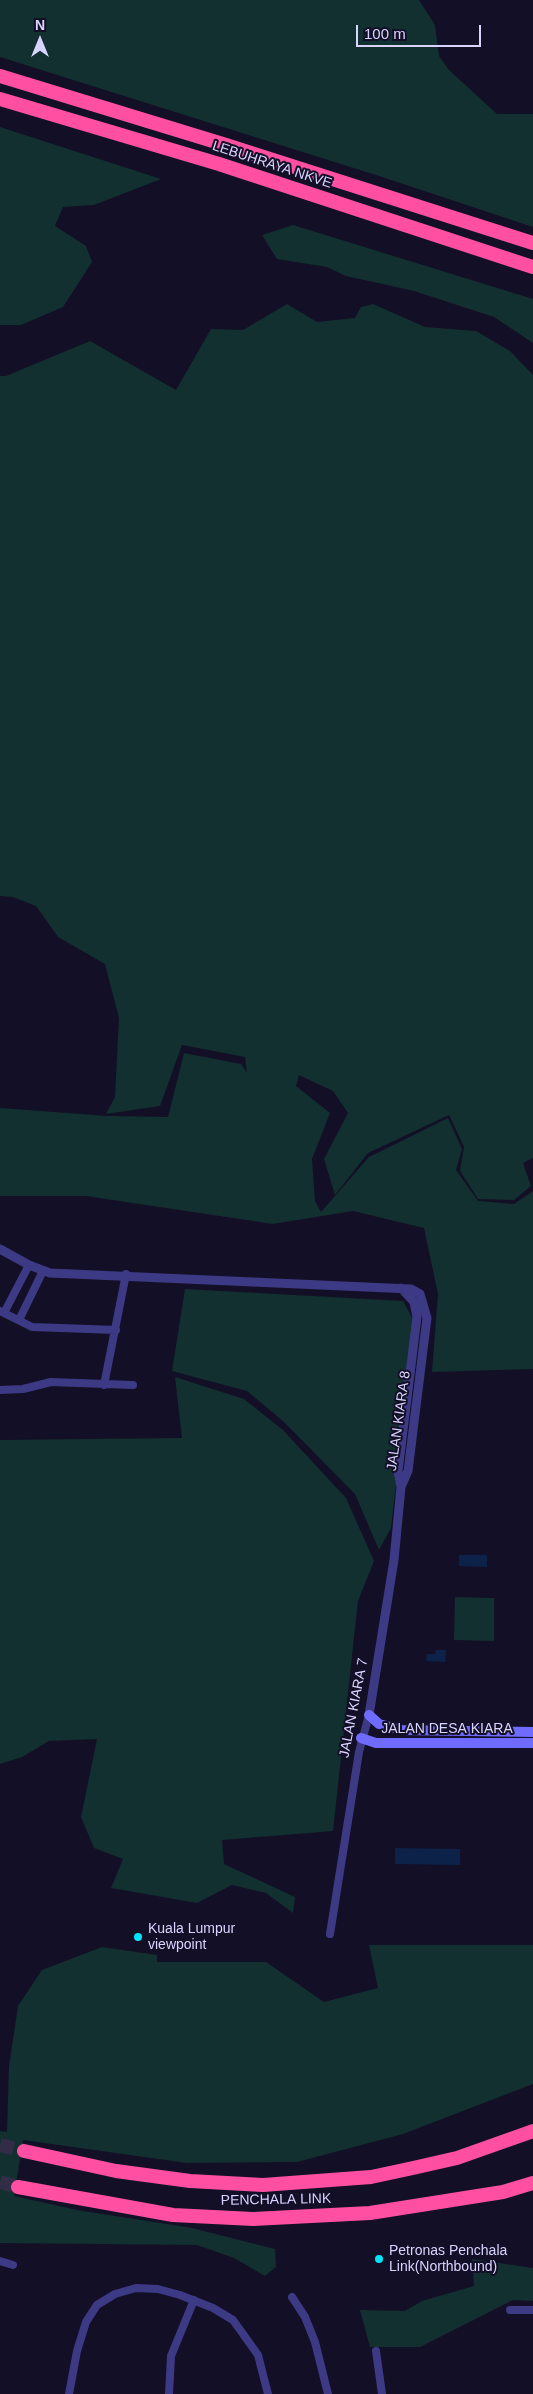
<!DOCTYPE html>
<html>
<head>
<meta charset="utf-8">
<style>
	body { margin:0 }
	#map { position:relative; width:533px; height:2394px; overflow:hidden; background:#130f26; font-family:Arial,sans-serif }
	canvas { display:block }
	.north { position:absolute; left:15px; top:15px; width:50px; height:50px; -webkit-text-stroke:4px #130f26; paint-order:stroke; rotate:0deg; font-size:14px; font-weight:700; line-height:20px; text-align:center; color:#d9d4ff }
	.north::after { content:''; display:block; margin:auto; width:18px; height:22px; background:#d9d4ff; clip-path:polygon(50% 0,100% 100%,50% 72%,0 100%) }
	.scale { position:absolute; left:356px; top:25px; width:125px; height:22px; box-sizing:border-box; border:2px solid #d9d4ff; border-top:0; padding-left:6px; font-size:15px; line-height:18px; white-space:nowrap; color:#d9d4ff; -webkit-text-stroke:4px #130f26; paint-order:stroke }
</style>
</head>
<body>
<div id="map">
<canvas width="533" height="2394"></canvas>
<div class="north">N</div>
<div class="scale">100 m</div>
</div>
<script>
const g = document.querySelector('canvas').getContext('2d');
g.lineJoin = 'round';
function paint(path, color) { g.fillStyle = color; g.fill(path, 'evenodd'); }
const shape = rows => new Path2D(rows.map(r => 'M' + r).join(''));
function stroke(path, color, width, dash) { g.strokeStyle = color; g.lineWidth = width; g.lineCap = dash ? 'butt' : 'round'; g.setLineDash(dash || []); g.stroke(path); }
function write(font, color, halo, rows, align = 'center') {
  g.font = font + ' Arial,sans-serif'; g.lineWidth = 4; g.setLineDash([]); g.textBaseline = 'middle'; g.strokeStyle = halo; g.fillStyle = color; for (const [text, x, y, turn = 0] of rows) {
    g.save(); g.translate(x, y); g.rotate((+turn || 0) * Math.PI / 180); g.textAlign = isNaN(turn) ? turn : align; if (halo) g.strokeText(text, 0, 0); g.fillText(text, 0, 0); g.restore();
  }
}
paint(shape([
	[0,0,419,0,435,25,439,56,449,70,497,114,533,114,533,227,379,176,0,57],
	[0,127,161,179,94,205,63,207,55,226,86,246,92,262,63,307,21,325,0,325],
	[293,225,533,299,533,343,494,317,414,291,346,276,327,267,277,259,262,235],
	[287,304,317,322,355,318,361,307,373,304,425,327,476,331,510,351,533,375,533,1158,523,1163,531,1186,514,1200,478,1199,460,1171,464,1147,449,1115,368,1153,335,1195,324,1159,348,1113,333,1091,299,1075,296,1086,330,1113,312,1159,315,1201,321,1212,369,1157,448,1118,462,1149,456,1170,478,1201,514,1204,533,1191,533,1369,432,1372,438,1294,424,1228,353,1211,273,1224,86,1196,0,1196,0,1108,107,1116,168,1117,184,1053,241,1064,247,1073,245,1057,182,1045,160,1106,106,1114,115,1097,119,1018,105,964,58,937,36,906,13,897,0,896,0,376,6,376,90,341,176,390,211,329,243,330],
	[185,1289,403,1301,415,1323,391,1528,379,1550,355,1494,284,1422,247,1391,172,1371],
	[175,1377,244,1399,283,1430,346,1498,374,1561,358,1601,333,1831,222,1840,224,1864,295,1897,293,1913,266,1893,232,1885,197,1903,111,1888,123,1859,94,1848,81,1817,97,1739,49,1741,22,1757,0,1764,0,1440,182,1438],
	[455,1597,494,1598,494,1641,454,1640],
	[369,1945,533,1945,533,2084,403,2134,297,2162,187,2163,23,2140,14,2196,77,2210,192,2228,275,2249,276,2267,265,2276,234,2258,197,2245,0,2243,0,2131,7,2132,9,2066,18,2006,42,1970,102,1947,157,1955,157,1962,266,1962,324,2002,378,1988],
	[472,2259,533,2268,533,2301,513,2300,420,2347,370,2347,360,2310,405,2311,422,2301,474,2286]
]), '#12302f');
paint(shape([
	[459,1555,487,1555,487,1567,459,1566],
	[436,1650,446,1650,445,1662,426,1661,427,1654,435,1654],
	[395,1848,460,1849,460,1865,395,1864]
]), '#0c2248');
stroke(shape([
	[0,2145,24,2151],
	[0,2182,18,2187]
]), '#312d47', 14, [14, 7]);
stroke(shape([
	[0,1311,32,1327,116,1330],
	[4,1313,29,1265],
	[19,1320,43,1271],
	[104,1385,126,1274],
	[0,1390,23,1389,51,1382,133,1385],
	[330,1934,359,1752,369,1715],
	[0,2261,13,2265],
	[292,2297,305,2317,315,2342,328,2394],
	[510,2310,533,2310],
	[376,2351,382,2394],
	[69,2394,77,2351,86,2322,97,2305,115,2294,136,2288,158,2289,180,2295,213,2308,233,2320,258,2355,268,2394],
	[169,2394,171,2356,194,2300]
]), '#3d3a85', 8);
stroke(shape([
	[0,1249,29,1265,50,1273,411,1289,420,1294,427,1318,408,1471,401,1487],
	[369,1715,394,1560,401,1487,398,1471,417,1317,414,1302,401,1288]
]), '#3d3a85', 9);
stroke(shape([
	[369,1715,379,1724,402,1730,533,1732],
	[361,1738,376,1743,533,1743]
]), '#6f6bff', 10);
stroke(shape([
	[0,76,226,145,533,243],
	[0,99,219,164,533,267],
	[24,2151,116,2171,190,2181,263,2185,371,2177,413,2168,457,2158,533,2131],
	[18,2187,173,2215,253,2219,370,2213,503,2192,533,2183]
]), '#ff4fa3', 14);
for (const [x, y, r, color] of [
	[138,1937,5,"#00e5ff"],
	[379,2259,5,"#00e5ff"]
]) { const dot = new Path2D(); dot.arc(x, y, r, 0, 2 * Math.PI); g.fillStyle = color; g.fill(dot); stroke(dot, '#130f26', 2); }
write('14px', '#d9d4ff', '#130f26', [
	["LEBUHRAYA NKVE",272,165,18],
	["JALAN KIARA 8",399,1421,-82],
	["JALAN KIARA 7",354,1708,-79],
	["JALAN DESA KIARA",447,1729],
	["PENCHALA LINK",276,2200,-1]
]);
write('14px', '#d9d4ff', '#130f26', [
	["Kuala Lumpur",148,1929],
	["viewpoint",148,1945],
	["Petronas Penchala",389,2251],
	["Link(Northbound)",389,2267]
], 'left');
</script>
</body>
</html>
